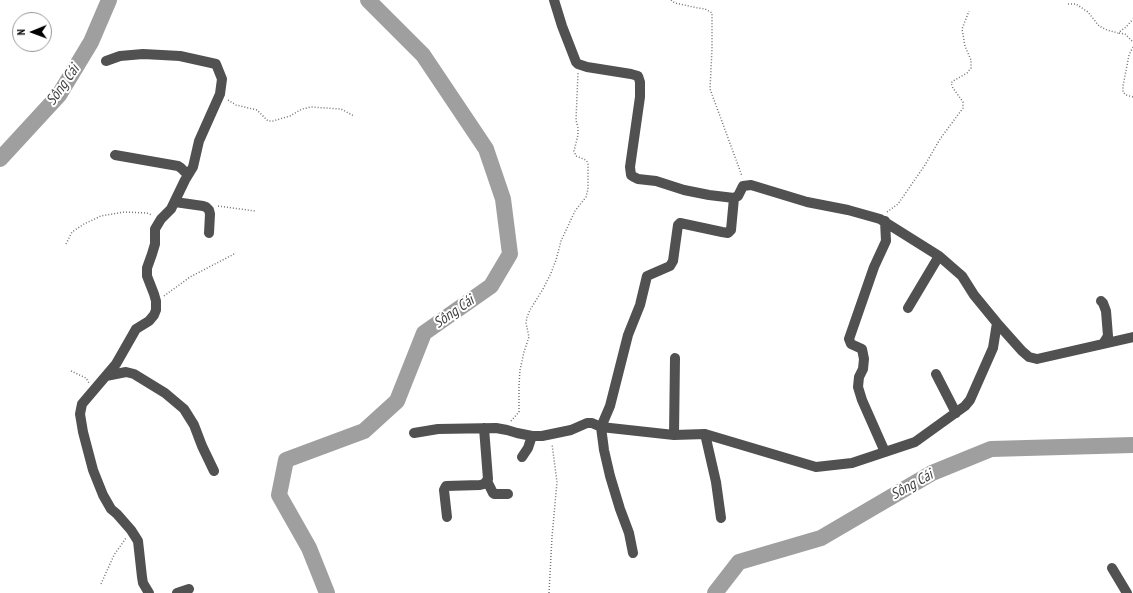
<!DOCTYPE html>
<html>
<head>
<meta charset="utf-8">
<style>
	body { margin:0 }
	#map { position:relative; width:1133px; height:593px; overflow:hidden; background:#fff; font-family:"PT Sans Narrow",sans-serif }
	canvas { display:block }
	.north { position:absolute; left:12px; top:12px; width:40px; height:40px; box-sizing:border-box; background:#fff; border:1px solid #999; border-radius:50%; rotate:269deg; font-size:11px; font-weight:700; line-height:16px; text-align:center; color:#000 }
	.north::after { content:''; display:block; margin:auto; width:14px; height:18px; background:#000; clip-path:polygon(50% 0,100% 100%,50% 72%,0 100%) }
</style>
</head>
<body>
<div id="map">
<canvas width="1133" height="593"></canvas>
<div class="north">N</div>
</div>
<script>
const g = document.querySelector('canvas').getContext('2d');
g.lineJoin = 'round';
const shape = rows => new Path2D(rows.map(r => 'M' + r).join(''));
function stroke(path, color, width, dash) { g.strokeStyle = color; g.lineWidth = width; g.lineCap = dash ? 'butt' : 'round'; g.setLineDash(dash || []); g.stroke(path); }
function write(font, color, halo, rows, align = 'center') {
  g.font = font + ' "PT Sans Narrow",sans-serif'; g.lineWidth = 4; g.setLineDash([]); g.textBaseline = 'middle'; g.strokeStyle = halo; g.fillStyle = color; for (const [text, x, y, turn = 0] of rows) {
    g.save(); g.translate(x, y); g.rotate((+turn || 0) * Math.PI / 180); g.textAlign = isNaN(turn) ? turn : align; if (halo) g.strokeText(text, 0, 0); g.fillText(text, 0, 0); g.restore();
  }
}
stroke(shape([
	[0,159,59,95,91,42,109,0],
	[327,593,309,548,279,495,286,460,364,431,397,401,424,333,491,286,510,254,503,199,486,149,423,55,368,0],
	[715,593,739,562,821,538,932,473,991,449,1133,445]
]), '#9f9f9f', 16);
stroke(shape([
	[671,0,675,3,698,8,705,9,712,13,712,49,710,89,742,176],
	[1068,4,1076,4,1088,12,1099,26,1107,30,1118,33,1126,27,1133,19],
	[1119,33,1125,34,1133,42],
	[1133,47,1129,55,1123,86,1123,92,1126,95,1133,97],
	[228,100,236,105,257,110,268,121,273,121,290,116,302,109,311,107,341,109,354,116],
	[218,206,255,211],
	[887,212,898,204,925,165,940,139,963,108,963,102,953,88,951,83,953,81,967,73,971,68,971,60,965,46,962,29,969,11],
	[66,244,72,232,84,224,101,216,124,212,147,213,152,215],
	[164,296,190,277,236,253],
	[71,371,86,378,89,383],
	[511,421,519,412,519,385,520,370,524,352,529,337,526,323,527,317,530,310,543,289,551,273,556,260,561,241,575,211,586,197,588,189,588,163,586,160,576,156,574,151,578,135,578,128,576,120,578,73],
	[101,584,114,555,126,538],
	[549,593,552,537,557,482,552,444]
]), '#737373', 1.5, [1, 2]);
stroke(shape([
	[554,0,562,26,576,62,578,64,587,67,631,74,638,76,640,82,640,97,630,167,631,175,634,177,638,179,656,181,684,190,709,195,734,198,738,196,743,186,751,185,807,202,848,210,880,219,939,256,962,276,974,295,997,323,1022,351,1029,357,1037,359,1133,337],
	[106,61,120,56,143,54,180,56,216,64,222,79,220,94,199,141,193,167,185,180,171,209,161,219,155,229,155,244,152,254,147,268,147,276,154,294,156,301,156,310,154,315,149,321,136,329,116,364,82,404,80,414,83,432,93,470,103,495,111,509,117,514,131,530,138,541,142,577,143,583,149,593],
	[115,155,178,166,181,168,188,175],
	[175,202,203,206,206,207,209,210,210,214,209,233],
	[885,221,886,241,874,267,849,339,851,344,862,349,864,359,863,369,859,377,858,387,862,400,885,452],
	[1101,301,1103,303,1106,311,1108,336,1103,344],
	[908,308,939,256],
	[936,374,956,413],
	[106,376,126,372,134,374,165,393,184,409,194,425,202,446,214,471],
	[414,433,438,429,496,428,507,430,517,433,532,436,542,436,571,430,587,423,592,423,601,427,674,435,705,434,816,467,852,463,915,442,965,406,970,400,993,348,997,323],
	[705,434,716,482,721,518],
	[674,435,675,358],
	[522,457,528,448,532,436],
	[487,481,493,493,494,494,508,494],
	[447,517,444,490,446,486,480,485,484,484,488,479,484,428],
	[633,553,629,533,620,509,610,476,604,450,601,427,610,406,628,335,640,305,647,276,670,266,673,261,678,225,680,223,722,232,728,233,731,230,734,198],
	[1112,568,1127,593],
	[177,593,189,589]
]), '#515151', 10);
write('italic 15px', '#404040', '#fff', [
	["Sông Cái",63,85,-55],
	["Sông Cái",454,312,-35],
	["Sông Cái",912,485,-29]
]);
</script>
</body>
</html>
